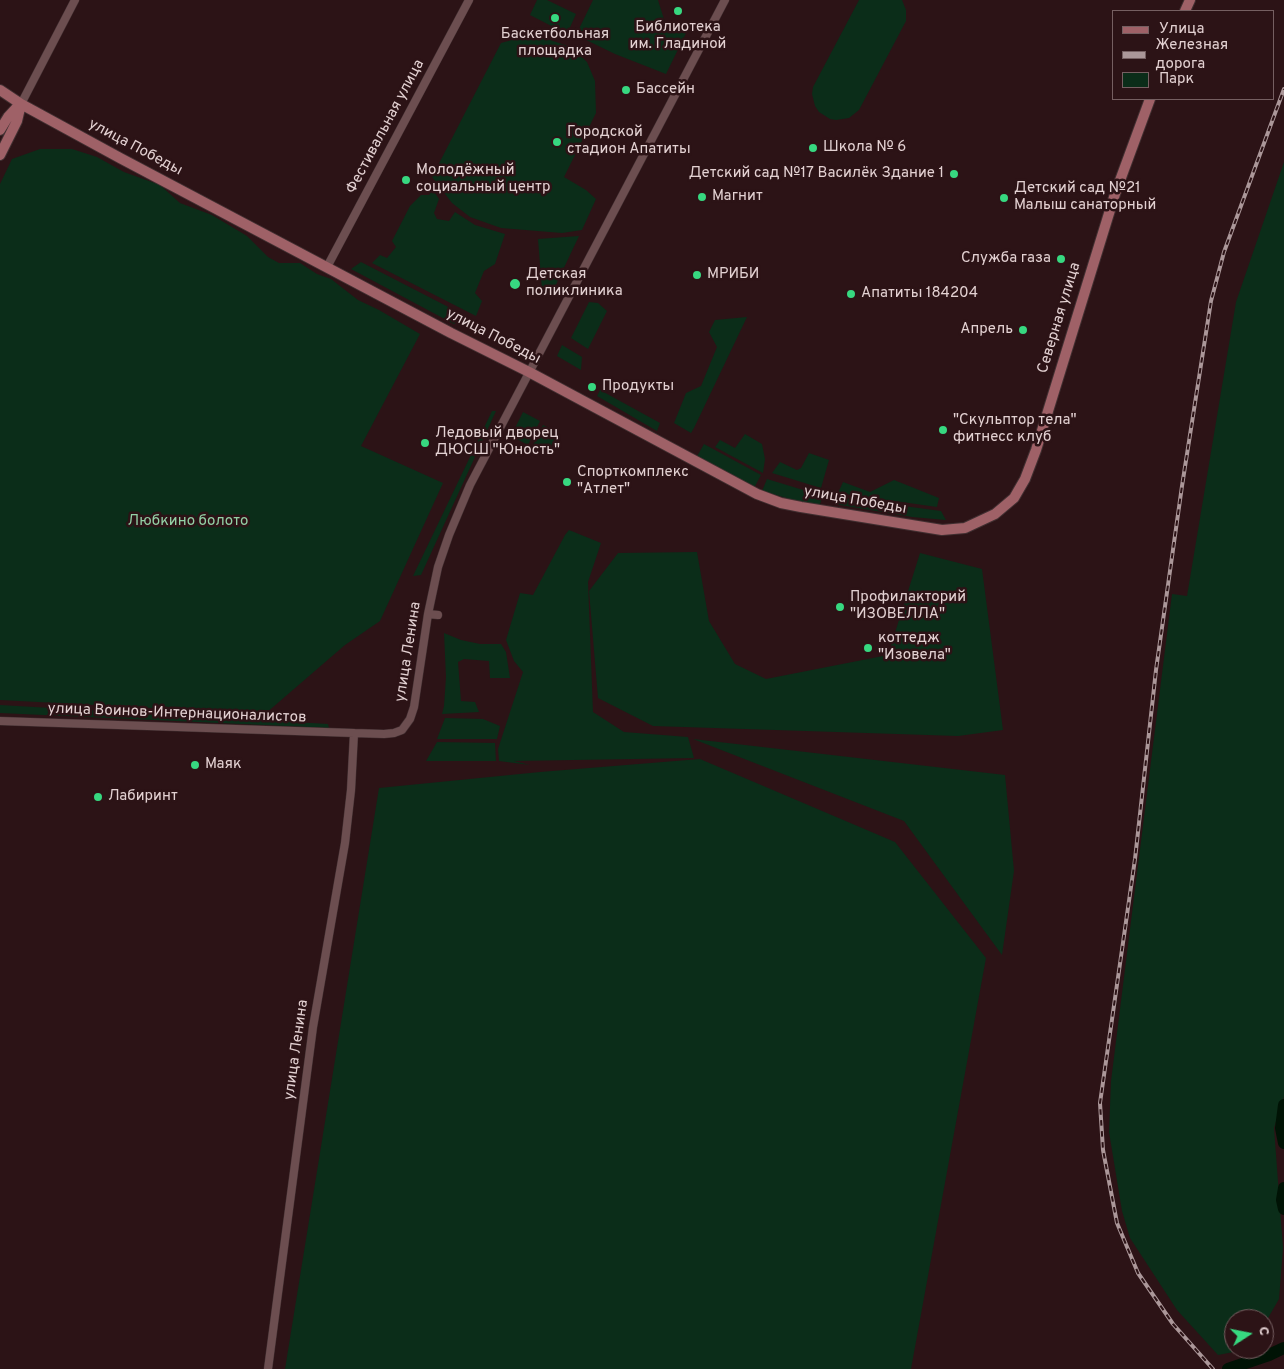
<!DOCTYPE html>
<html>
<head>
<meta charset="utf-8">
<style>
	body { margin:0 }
	#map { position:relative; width:1284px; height:1369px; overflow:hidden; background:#2c1316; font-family:Overpass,sans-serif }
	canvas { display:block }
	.legend { position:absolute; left:1112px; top:10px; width:162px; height:90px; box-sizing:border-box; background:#2c1316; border:1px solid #755f61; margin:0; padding:6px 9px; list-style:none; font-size:15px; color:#e3d1d2 }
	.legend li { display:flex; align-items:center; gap:10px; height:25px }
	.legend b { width:25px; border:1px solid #755f61 }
	.north { position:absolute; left:1224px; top:1309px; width:50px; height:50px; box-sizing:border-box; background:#2c1316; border:1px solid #755f61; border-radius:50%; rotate:79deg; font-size:14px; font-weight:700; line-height:20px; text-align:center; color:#e3d1d2 }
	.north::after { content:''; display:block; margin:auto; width:18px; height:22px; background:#37d880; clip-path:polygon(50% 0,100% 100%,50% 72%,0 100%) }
</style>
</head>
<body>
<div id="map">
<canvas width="1284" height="1369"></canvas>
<ul class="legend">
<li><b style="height:6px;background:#9f6167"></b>Улица</li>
<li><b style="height:6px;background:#ab9799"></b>Железная дорога</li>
<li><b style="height:14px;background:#0b2d19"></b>Парк</li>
</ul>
<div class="north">С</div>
</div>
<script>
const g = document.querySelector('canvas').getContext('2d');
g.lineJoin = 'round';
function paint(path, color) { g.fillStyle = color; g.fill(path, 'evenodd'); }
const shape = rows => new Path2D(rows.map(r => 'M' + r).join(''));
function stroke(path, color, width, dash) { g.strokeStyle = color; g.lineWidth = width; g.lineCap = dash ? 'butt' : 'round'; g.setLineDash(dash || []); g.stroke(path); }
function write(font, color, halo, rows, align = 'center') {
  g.font = font + ' Overpass,sans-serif'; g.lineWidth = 5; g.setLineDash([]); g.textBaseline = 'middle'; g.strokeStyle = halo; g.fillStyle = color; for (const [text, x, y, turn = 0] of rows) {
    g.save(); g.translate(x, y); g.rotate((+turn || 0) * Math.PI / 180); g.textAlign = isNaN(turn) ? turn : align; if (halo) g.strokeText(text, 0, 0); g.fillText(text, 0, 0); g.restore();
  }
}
paint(shape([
	[537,0,547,0,576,14,567,34,530,15],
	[593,0,658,0,667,29,692,21,666,74,615,54,576,35],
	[859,0,902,0,906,10,906,21,859,110,849,118,836,120,830,119,819,112,815,106,812,94,813,87],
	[523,37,547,39,571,47,587,62,595,81,596,113,564,177,586,190,596,199,582,230,562,233,501,228,470,217,452,203,432,177,501,43],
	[40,149,72,149,97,157,124,172,160,185,180,203,212,215,247,236,268,257,279,263,300,263,317,274,331,279,358,300,379,310,420,334,361,446,443,483,380,621,345,645,265,714,0,700,0,184,12,159],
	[1284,162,1284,1097,1274,1128,1283,1248,1279,1299,1264,1325,1264,1319,1234,1319,1234,1349,1249,1349,1218,1355,1177,1310,1130,1238,1122,1211,1109,1132,1111,1081,1172,594,1187,596,1236,302],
	[433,190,439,199,434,213,437,219,449,221,455,212,475,225,505,234,495,264,484,271,475,293,482,301,476,316,372,263,380,255,387,258,396,247,392,241,410,206,421,195,429,195],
	[579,236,552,293,542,290,538,239],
	[361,262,460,313,462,317,454,324,351,269],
	[589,302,598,303,607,311,588,349,571,338],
	[747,317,694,428,691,433,674,423,686,393,701,386,717,347,709,332,715,320],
	[562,345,582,357,581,370,557,356],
	[600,390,660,423,657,431,597,396],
	[492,411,496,411,421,575,413,576],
	[523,412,540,421,528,445,511,436],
	[543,425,558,432,546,456,531,449],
	[745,434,762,444,765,459,763,473,715,447,720,440,735,448],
	[704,444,761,475,754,488,696,458],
	[809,453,829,460,821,488,772,473,780,462,797,470,801,468],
	[767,479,823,496,819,507,762,491],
	[894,480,939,498,937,507,838,493,843,482,870,492],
	[837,497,941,511,946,520,912,517,834,504],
	[569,530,601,543,588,582,593,712,624,732,688,737,694,758,514,761,530,765,499,761,498,749,523,672,514,661,506,640,520,593,533,595,565,535],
	[697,552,709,621,735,664,766,679,888,655,920,553,982,569,1003,730,958,736,653,726,598,698,589,591,618,553],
	[444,633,461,640,480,644,501,644,506,652,510,678,490,678,489,661,464,659,458,662,461,701,475,702,479,712,442,714,444,706,446,677],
	[0,705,328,724,329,728,0,713],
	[445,718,483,719,500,726,497,739,437,739],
	[693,739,1005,775,1014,871,1002,955,904,821],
	[437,742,495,743,496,761,426,761],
	[700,759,895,842,986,958,911,1369,285,1369,379,788,540,772]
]), '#0b2d19');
stroke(shape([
	[1284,1105,1281,1128,1284,1143],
	[1284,1188,1282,1200,1284,1209],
	[1228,1369,1269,1355,1284,1348]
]), '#001305', 12);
const minor = shape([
	[21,104,75,0],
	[327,267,469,0],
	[428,614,438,615],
	[0,721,354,733,384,734,394,733,402,730,410,719,414,707,428,614,438,567,449,535,470,485,725,0],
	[268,1369,313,1027,345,843,351,790,354,733]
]);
const major = shape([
	[1185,11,1190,0],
	[0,90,21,104,120,158,451,333,529,372,757,494,781,503,801,507,942,530,965,528,995,514,1014,498,1025,479,1036,450,1115,194,1150,99],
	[0,130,8,117,20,104],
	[0,155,17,121,21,104]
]);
stroke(minor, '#412f31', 9);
stroke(major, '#412f31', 12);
stroke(minor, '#6c4e50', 8);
stroke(major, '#9f6167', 10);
const rail = shape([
	[1213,1369,1173,1324,1138,1273,1117,1223,1103,1150,1100,1103,1135,859,1156,670,1182,486,1211,301,1224,252,1284,89]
]);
stroke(rail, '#ab9799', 4);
stroke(rail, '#2c1316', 2, [5.5]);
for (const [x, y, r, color] of [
	[678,11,5,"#37d880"],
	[555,18,5,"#37d880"],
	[626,90,5,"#37d880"],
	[557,142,5,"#37d880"],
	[813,148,5,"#37d880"],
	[954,174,5,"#37d880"],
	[406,180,5,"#37d880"],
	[702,197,5,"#37d880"],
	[1004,198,5,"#37d880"],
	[1061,259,5,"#37d880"],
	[697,275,5,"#37d880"],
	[515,284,6,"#37d880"],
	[851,294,5,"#37d880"],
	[1023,330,5,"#37d880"],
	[592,387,5,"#37d880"],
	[943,430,5,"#37d880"],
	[425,443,5,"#37d880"],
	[567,482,5,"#37d880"],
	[840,607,5,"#37d880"],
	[868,648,5,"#37d880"],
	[195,765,5,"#37d880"],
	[98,797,5,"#37d880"]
]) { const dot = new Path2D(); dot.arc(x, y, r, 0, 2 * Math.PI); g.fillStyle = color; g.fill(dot); stroke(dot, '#2c1316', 2); }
write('15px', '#e3d1d2', '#2c1316', [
	["Библиотека",678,28,"center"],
	["им. Гладиной",678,45,"center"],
	["Баскетбольная",555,35,"center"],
	["площадка",555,52,"center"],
	["Бассейн",636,90],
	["Городской",567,133],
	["стадион Апатиты",567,150],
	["Школа № 6",823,148],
	["Молодёжный",416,171],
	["социальный центр",416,188],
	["Детский сад №17 Василёк Здание 1",944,174,"right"],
	["Детский сад №21",1014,189],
	["Малыш санаторный",1014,206],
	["Магнит",712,197],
	["Служба газа",1051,259,"right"],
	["Детская",526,275],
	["поликлиника",526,292],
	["МРИБИ",707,275],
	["Апатиты 184204",861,294],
	["Апрель",1013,330,"right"],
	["Продукты",602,387],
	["\"Скульптор тела\"",953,421],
	["фитнесс клуб",953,438],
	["Ледовый дворец",435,434],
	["ДЮСШ \"Юность\"",435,451],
	["Спорткомплекс",577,473],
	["\"Атлет\"",577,490],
	["Профилакторий",850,598],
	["\"ИЗОВЕЛЛА\"",850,615],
	["коттедж",878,639],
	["\"Изовела\"",878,656],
	["Маяк",205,765],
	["Лабиринт",108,797]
], 'left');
write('15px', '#e3d1d2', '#2c1316', [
	["Фестивальная улица",386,127,-62],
	["улица Победы",135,148,28],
	["Северная улица",1060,318,-73],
	["улица Победы",493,337,27],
	["улица Победы",855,501,10],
	["улица Ленина",409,652,-81],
	["улица Воинов-Интернационалистов",177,714,2],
	["улица Ленина",297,1050,-82]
]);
write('15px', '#93d1a6', '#2c1316', [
	["Любкино болото",188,522]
]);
</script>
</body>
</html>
